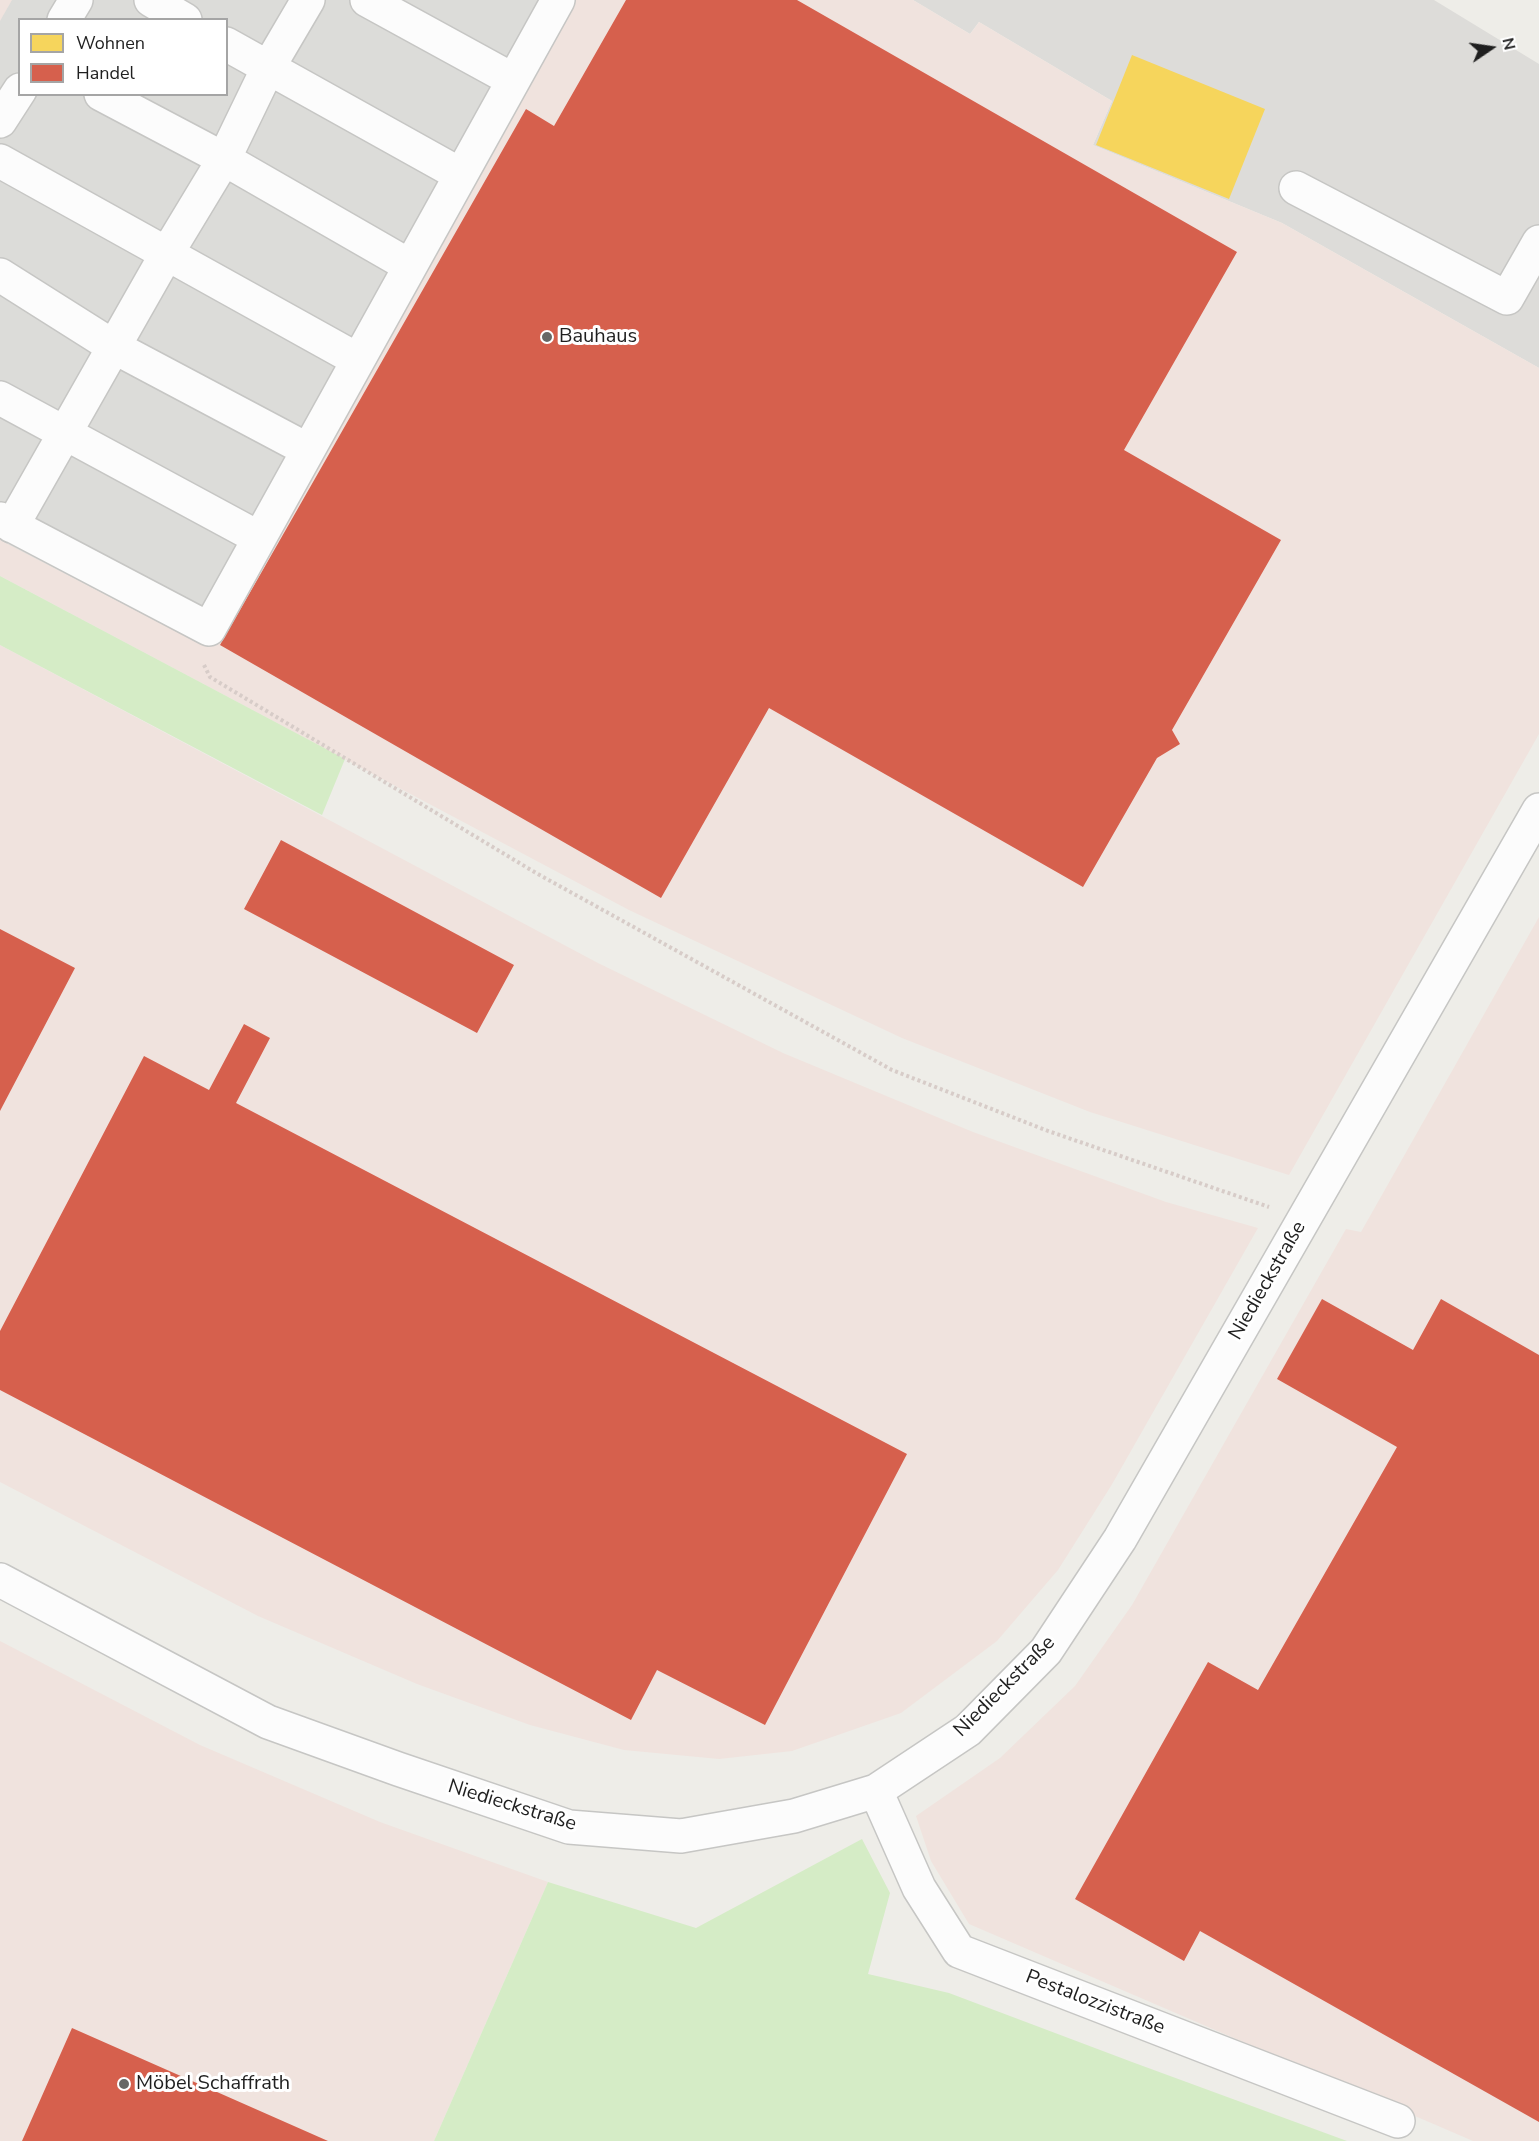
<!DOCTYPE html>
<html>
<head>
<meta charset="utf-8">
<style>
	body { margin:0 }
	#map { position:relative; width:1539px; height:2141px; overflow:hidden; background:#eeede8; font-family:"Nunito Sans",sans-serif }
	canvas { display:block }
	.legend { position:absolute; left:18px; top:18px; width:210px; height:78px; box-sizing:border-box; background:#fff; border:2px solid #a5a5a5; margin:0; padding:8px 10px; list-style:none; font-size:18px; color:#1f1f1f }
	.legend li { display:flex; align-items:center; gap:12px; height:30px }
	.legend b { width:30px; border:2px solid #a5a5a5 }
	.north { position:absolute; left:1461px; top:18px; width:60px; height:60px; -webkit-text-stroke:4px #fff; paint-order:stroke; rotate:77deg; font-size:16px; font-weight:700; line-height:24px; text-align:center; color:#1f1f1f }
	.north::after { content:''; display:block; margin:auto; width:21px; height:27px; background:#1f1f1f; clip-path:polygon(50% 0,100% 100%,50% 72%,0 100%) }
</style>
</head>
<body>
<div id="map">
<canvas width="1539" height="2141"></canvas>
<ul class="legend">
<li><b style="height:16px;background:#f6d55c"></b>Wohnen</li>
<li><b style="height:16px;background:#d6604d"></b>Handel</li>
</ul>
<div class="north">N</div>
</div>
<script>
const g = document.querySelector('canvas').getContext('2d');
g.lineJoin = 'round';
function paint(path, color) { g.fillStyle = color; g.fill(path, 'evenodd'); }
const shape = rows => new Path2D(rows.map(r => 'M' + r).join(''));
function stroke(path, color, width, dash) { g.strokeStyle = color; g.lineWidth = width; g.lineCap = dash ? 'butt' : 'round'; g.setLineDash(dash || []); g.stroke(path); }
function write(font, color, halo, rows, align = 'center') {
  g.font = font + ' "Nunito Sans",sans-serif'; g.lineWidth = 6; g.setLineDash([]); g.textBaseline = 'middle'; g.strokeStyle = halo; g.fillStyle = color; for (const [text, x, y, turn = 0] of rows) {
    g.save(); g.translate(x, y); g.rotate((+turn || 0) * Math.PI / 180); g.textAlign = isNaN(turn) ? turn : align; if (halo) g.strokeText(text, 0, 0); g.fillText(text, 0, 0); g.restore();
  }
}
paint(shape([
	[913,0,1434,0,1539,64,1539,368,1282,223,1093,145,1112,101,979,22,970,34]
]), '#dddcd9');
paint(shape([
	[0,0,913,0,970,34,979,22,1112,101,1093,145,1282,223,1539,368,1539,734,1289,1175,1090,1112,902,1038,629,910,0,576],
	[20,20,226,20,226,94,20,94],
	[0,645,598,963,783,1053,973,1132,1166,1202,1258,1228,1111,1486,1058,1570,997,1641,901,1713,792,1751,719,1759,624,1750,530,1725,417,1684,258,1616,0,1482],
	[1539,917,1539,2141,1473,2141,969,1924,931,1861,916,1816,1000,1758,1075,1686,1132,1605,1346,1229,1361,1232],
	[0,1641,200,1745,380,1822,548,1882,434,2141,0,2141]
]), '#f0e3de');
paint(shape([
	[0,576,345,759,322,815,0,645],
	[862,1839,890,1893,868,1974,949,1993,1132,2062,1347,2141,434,2141,548,1882,696,1928]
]), '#d5ecc6');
paint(shape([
	[12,0,546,0,189,638,0,540,0,21],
	[20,20,226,20,226,94,20,94]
]), '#dcdcd9');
paint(shape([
	[1132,55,1265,109,1229,199,1096,145]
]), '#f6d55c');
paint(shape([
	[626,0,797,0,1237,252,1124,450,1281,540,1172,730,1180,744,1157,758,1083,887,769,708,661,898,220,645,526,109,554,126],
	[281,840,514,965,477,1033,244,909],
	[0,929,75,968,0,1111],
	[244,1024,270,1038,236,1103,907,1454,765,1725,657,1670,631,1720,0,1390,0,1331,144,1056,209,1090],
	[1322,1299,1413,1350,1441,1299,1539,1355,1539,2122,1200,1931,1184,1961,1075,1899,1208,1662,1258,1690,1397,1447,1277,1379],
	[72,2028,328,2141,22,2141]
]), '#d6604d');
const minor = shape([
	[151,0,185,20],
	[367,0,513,80],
	[64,20,76,0],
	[226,44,461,175],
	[101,94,224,159,410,266],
	[0,121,20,90],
	[0,161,358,360],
	[1296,188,1507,298,1539,242],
	[0,275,114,347,308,450],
	[0,398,259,538],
	[0,519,209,629,558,0],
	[12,526,166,255,224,159,268,68,308,0],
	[0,1580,268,1722,398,1769,569,1827,681,1836,794,1816,876,1791,968,1730,1046,1651,1120,1539,1539,810],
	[876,1791,919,1888,959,1951,1398,2121]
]);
stroke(minor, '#c6c6c4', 36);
stroke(shape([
	[204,665,210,677,536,873,892,1070,1048,1131,1269,1207]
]), '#d7ccc8', 4, [3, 3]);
stroke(minor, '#fcfcfc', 33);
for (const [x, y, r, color] of [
	[547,337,6,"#676765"],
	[124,2084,6,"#676765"]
]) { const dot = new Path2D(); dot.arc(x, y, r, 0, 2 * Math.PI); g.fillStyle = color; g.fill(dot); stroke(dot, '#fff', 2); }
write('20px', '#1f1f1f', '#fff', [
	["Bauhaus",559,337],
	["Möbel Schaffrath",136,2084]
], 'left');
write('20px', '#1f1f1f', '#fff', [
	["Niedieckstraße",1268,1281,-60],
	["Niedieckstraße",1005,1687,-45],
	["Niedieckstraße",512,1806,17],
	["Pestalozzistraße",1095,2003,21]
]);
</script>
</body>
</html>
